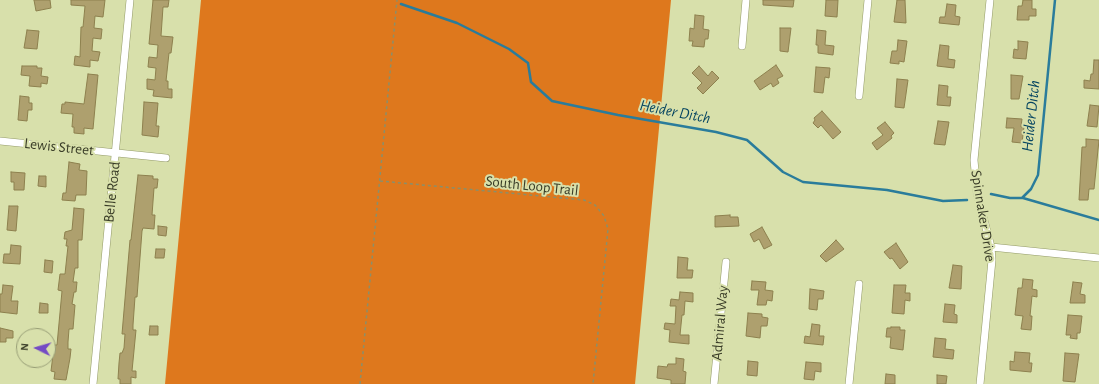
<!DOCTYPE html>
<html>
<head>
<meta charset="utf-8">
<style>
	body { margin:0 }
	#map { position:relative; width:1099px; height:384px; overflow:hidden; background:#d8e0ab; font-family:"Alegreya Sans",sans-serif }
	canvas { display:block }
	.north { position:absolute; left:16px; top:328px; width:40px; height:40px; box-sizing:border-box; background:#d8e0ab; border:1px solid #989e76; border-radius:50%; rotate:275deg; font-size:11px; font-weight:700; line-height:16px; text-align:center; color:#393c27 }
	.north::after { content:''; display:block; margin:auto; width:14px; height:18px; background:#744bc4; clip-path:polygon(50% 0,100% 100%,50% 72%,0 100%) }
</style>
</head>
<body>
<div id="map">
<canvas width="1099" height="384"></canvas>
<div class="north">N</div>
</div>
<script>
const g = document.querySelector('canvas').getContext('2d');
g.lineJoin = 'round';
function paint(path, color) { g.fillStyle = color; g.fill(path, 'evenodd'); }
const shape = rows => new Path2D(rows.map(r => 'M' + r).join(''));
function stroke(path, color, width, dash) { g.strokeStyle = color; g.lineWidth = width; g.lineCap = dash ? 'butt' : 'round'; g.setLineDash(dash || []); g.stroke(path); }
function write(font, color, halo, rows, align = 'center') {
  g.font = font + ' "Alegreya Sans",sans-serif'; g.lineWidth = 4; g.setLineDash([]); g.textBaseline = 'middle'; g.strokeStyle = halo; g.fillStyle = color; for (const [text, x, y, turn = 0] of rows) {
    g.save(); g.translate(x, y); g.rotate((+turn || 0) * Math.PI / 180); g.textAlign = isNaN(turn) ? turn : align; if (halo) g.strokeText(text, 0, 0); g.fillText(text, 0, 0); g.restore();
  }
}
paint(shape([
	[201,0,671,0,635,384,165,384]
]), '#de781d');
stroke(shape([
	[401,4,457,23,509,49,528,63,531,82,552,101,618,115,716,132,747,140,783,172,803,182,887,190,943,201,967,200],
	[991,194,1010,198,1022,198,1031,189,1038,175,1055,0],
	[1023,198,1099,220]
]), '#2a7c9b', 2.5);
const building = shape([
	[34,0,50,0,51,8,36,11,34,0],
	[71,0,105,0,103,17,95,16,94,28,102,29,101,39,93,38,92,51,100,52,98,61,90,60,90,67,74,65,75,56,80,57,81,27,83,27,85,6,71,5,71,0],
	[153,0,169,0,168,7,163,7,161,36,173,37,171,53,169,53,166,81,168,81,168,89,172,89,172,98,153,96,154,90,147,89,147,79,155,80,156,68,148,67,149,57,157,58,158,45,149,44,153,0],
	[763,0,794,0,793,7,763,5,763,0],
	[826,0,838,0,837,17,825,16,826,0],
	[897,0,905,0,906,23,894,22,897,0],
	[1023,0,1032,0,1032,9,1036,9,1036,16,1029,16,1029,20,1017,20,1018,6,1022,6,1023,0],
	[947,4,956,5,955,16,960,17,959,25,939,23,940,17,945,17,947,4],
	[695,15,704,16,703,29,709,30,708,39,705,39,704,47,692,46,693,41,689,41,690,28,694,29,695,15],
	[780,28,791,28,788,52,780,51,780,28],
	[27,30,39,31,37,49,24,48,27,30],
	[817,30,826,31,825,45,834,46,833,55,818,53,818,45,816,45,817,30],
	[898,40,907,41,904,62,899,61,899,64,890,63,892,51,897,51,898,40],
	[1018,41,1028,42,1026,59,1013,58,1014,49,1018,50,1018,41],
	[940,45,949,46,948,59,955,60,954,68,937,66,940,45],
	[1094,60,1099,60,1099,89,1084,88,1084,80,1090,81,1091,74,1093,74,1094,60],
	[776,65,783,76,777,79,779,83,773,87,771,83,760,90,754,81,776,65],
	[22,66,37,66,37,68,42,68,41,76,48,77,47,84,41,83,41,87,29,86,30,76,21,75,22,66],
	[699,66,708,76,712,71,719,78,703,94,697,88,702,83,692,73,699,66],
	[816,67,830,68,829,78,825,77,823,93,814,92,816,67],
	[88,74,98,75,93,129,84,128,84,134,74,133,74,127,72,127,73,114,61,113,62,104,65,104,65,102,84,104,88,74],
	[1011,75,1023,76,1019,99,1011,99,1011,75],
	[897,79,908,80,904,108,895,107,897,79],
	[939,85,948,86,947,97,951,97,950,106,937,105,939,85],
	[20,96,29,97,29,103,32,103,32,110,28,110,27,121,18,120,20,96],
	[144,102,158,103,156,126,159,126,158,137,142,135,144,102],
	[1090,105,1099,106,1097,127,1087,126,1090,105],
	[822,111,841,132,833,139,821,125,818,128,813,123,815,120,814,118,822,111],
	[1007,118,1022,119,1021,127,1024,127,1022,143,1012,142,1014,128,1006,128,1007,118],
	[938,121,949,122,945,145,934,144,938,121],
	[885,122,894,133,891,136,892,138,877,150,872,143,883,135,877,128,885,122],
	[1086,139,1099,140,1094,189,1089,189,1088,200,1079,200,1082,147,1086,147,1086,139],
	[69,162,80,164,79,170,87,171,86,195,76,195,75,201,62,200,63,193,66,193,69,162],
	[11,172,25,173,24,190,14,190,14,182,11,182,11,172],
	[138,175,153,176,153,179,158,179,157,188,154,188,152,215,155,215,154,229,143,228,142,231,137,297,135,297,133,325,133,330,136,330,132,371,136,371,136,378,131,377,131,384,120,384,120,379,118,379,119,363,120,353,122,353,124,348,125,334,122,334,130,240,131,240,138,175],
	[39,176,46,176,46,187,38,186,39,176],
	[9,206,18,206,16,231,7,230,9,206],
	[74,208,84,209,82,240,78,240,78,268,75,268,73,282,77,282,76,292,74,292,72,304,75,305,73,329,69,329,68,342,68,349,71,349,70,358,66,380,54,379,55,372,51,371,52,363,54,345,57,345,62,291,58,290,60,274,65,274,68,246,66,246,67,239,64,239,65,232,72,230,74,208],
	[730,215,730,217,738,217,739,226,715,227,715,216,730,215],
	[158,226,167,227,166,236,158,235,158,226],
	[762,227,772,245,764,249,759,239,754,242,750,234,762,227],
	[836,240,844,249,826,262,820,256,836,240],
	[896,243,908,262,900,269,892,258,890,259,884,252,896,243],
	[11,245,21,246,20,264,3,263,4,254,10,254,11,245],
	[156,249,165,249,164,258,155,258,156,249],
	[678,257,688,258,687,270,693,270,692,278,677,278,678,257],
	[45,260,53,261,52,273,44,272,45,260],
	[953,265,962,266,961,289,949,288,953,265],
	[1023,279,1033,280,1032,289,1037,290,1037,297,1032,296,1030,316,1032,316,1031,330,1021,329,1023,316,1015,315,1018,288,1022,288,1023,279],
	[752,281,766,282,765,290,773,291,772,301,767,300,766,305,757,305,759,290,751,290,752,281],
	[1073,282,1082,283,1080,294,1085,295,1085,303,1070,303,1073,282],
	[3,285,13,286,11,301,18,301,17,314,0,312,0,294,2,294,3,285],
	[894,285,906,285,905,293,910,293,910,301,905,300,904,314,892,313,894,285],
	[810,289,824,291,823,299,818,299,817,310,809,309,810,289],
	[680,292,693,293,693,302,685,301,684,315,682,315,680,335,689,335,689,344,669,342,670,330,664,329,665,323,675,324,676,306,670,306,671,299,679,300,680,292],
	[40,303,48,304,48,313,39,313,40,303],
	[945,304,955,305,954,314,957,315,957,323,943,322,945,304],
	[748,313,762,314,762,317,768,318,767,326,761,326,760,338,746,336,748,313],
	[1068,315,1082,316,1080,333,1077,333,1077,339,1070,338,1071,335,1066,335,1068,315],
	[812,324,820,325,819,336,824,336,823,345,804,343,805,336,810,337,812,324],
	[150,326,158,326,158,335,149,335,150,326],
	[891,327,900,327,900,330,905,330,903,350,890,348,891,337,886,337,887,328,891,328,891,327],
	[0,328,13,331,13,338,6,338,6,342,0,342,0,328],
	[935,338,946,339,945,349,954,350,953,359,933,357,935,338],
	[1015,352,1030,353,1029,363,1032,363,1031,372,1010,370,1010,361,1014,362,1015,352],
	[1065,353,1079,354,1075,382,1063,381,1065,353],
	[676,358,684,359,683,371,686,372,685,384,671,384,671,380,657,378,658,366,667,367,668,364,676,364,676,358],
	[748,361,758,362,757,376,747,375,748,361],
	[806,362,821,363,821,372,815,371,814,380,804,379,806,362],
	[886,374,895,375,895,384,885,384,886,374],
	[937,375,947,376,946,384,937,384,937,375]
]);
paint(building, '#aea06e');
stroke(building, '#8d804e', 1);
const minor = shape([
	[742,46,746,0],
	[859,96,868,0],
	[0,141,166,158],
	[991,247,1099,258],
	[93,384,130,0],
	[714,384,726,262],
	[849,384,859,284],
	[980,384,992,260,991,247,977,193,974,160,990,0]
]);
stroke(minor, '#939a68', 8);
stroke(shape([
	[380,181,584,200,595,205,604,216,608,229,593,384],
	[360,384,397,0]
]), '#8a8f6a', 1.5, [3, 3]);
stroke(minor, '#fff', 7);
write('15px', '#393c27', '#d8e0ab', [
	["Lewis Street",59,147,6],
	["South Loop Trail",532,186,6],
	["Belle Road",112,192,-84],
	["Spinnaker Drive",983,216,81],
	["Admiral Way",720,323,-85]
]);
write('italic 16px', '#064561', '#d8e0ab', [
	["Heider Ditch",675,112,11],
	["Heider Ditch",1031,116,-84]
]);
</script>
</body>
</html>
